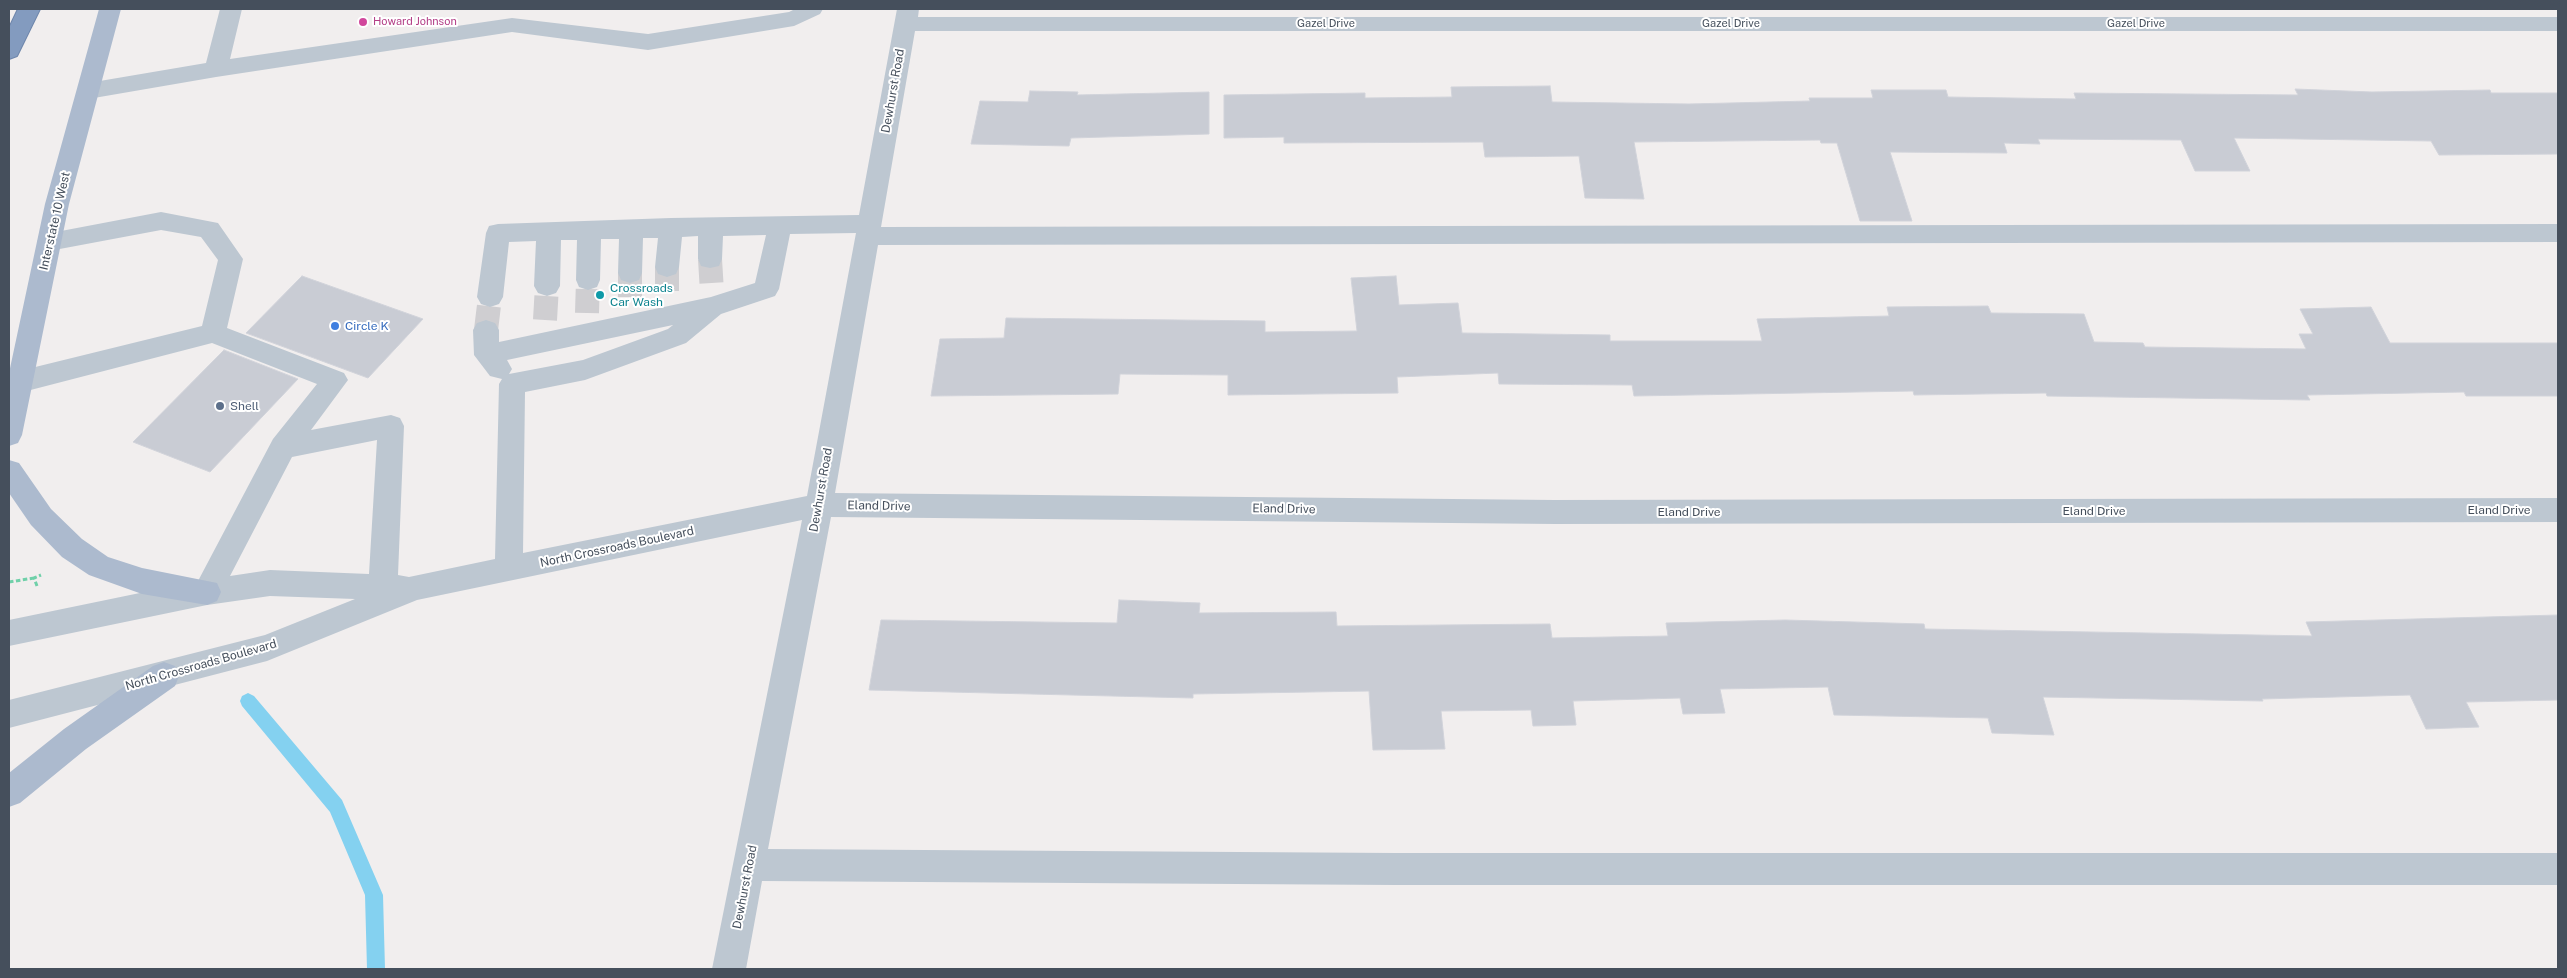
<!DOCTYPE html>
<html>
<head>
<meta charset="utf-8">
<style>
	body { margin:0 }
	#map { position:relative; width:2567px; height:978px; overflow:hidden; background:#f1eeee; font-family:"Public Sans",sans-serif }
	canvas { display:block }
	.frame { position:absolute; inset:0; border:10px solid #454f5c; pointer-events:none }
</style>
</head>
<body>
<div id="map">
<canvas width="2567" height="978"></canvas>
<div class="frame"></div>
</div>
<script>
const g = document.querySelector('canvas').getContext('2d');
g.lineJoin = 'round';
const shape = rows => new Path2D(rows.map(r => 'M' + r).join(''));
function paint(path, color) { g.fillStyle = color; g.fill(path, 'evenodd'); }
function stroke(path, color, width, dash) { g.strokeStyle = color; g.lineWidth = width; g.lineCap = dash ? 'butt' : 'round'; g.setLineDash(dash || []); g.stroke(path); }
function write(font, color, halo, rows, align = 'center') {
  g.font = font + ' "Public Sans",sans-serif'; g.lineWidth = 4; g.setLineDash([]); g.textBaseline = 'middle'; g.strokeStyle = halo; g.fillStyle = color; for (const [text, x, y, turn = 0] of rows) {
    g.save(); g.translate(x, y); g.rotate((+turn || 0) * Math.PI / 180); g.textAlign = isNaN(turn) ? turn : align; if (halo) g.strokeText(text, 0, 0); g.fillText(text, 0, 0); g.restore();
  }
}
paint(shape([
	[248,693,254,696,342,800,383,895,385,969,367,969,365,895,330,812,242,706,240,701,242,696,248,693]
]), '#84d1f0');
const building = shape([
	[1550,86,1552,102,1689,104,1810,101,1809,98,1873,98,1871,90,1946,90,1948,97,2076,99,2074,93,2298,95,2295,89,2372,92,2490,90,2491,93,2558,93,2558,154,2439,155,2431,141,2234,138,2250,171,2195,171,2181,140,2038,139,2040,144,2004,143,2007,153,1890,152,1912,221,1860,221,1837,143,1821,143,1820,140,1634,142,1644,199,1585,198,1579,156,1485,157,1483,142,1284,143,1284,137,1224,138,1224,95,1365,93,1365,98,1452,97,1451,87,1550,86],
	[1030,91,1078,92,1077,95,1209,92,1209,134,1071,138,1069,146,971,144,980,101,1028,102,1030,91],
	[302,276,423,319,368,378,246,333,302,276],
	[1396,276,1399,305,1458,303,1462,333,1610,335,1610,341,1762,341,1757,319,1889,316,1887,307,1988,306,1991,313,2084,314,2094,342,2143,343,2145,347,2306,349,2299,334,2313,334,2300,309,2371,307,2390,343,2558,343,2558,396,2466,396,2464,392,2307,395,2310,400,2047,396,2046,393,1914,395,1913,391,1634,396,1632,385,1499,384,1498,373,1397,377,1398,393,1228,395,1228,375,1120,374,1118,394,931,396,940,339,1004,338,1006,318,1265,321,1265,332,1357,331,1351,278,1396,276],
	[224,350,298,379,210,472,133,442,224,350],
	[1119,600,1200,603,1199,613,1336,612,1337,626,1550,624,1552,638,1668,636,1666,623,1785,620,1924,624,1925,629,2312,636,2306,622,2558,615,2558,700,2466,702,2479,727,2426,729,2410,695,2262,699,2263,701,2043,697,2054,735,1992,733,1988,718,1834,715,1828,687,1720,689,1725,713,1683,714,1680,698,1573,701,1576,725,1533,726,1531,710,1441,711,1445,749,1373,750,1369,691,1193,694,1193,698,869,690,881,620,1117,623,1119,600]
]);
paint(building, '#c9ccd4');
stroke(building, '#d1d3da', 1);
stroke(shape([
	[710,259,712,292],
	[667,267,667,299],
	[630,273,630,305],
	[587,313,588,280],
	[545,320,547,286],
	[486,330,490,297]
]), '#cfced1', 24, [24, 12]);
const highway = shape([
	[18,9,40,9,17,56,9,59,9,28,18,9]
]);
stroke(highway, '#6e86ab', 2);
stroke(shape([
	[9,582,34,578],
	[37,586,34,578,41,575]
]), '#70d0a9', 3, [4.5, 2.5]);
paint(shape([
	[220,9,242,9,230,59,512,18,648,34,789,12,795,9,823,9,820,14,794,26,648,50,512,32,216,77,88,99,80,97,77,91,80,85,88,83,206,63,220,9],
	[897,9,919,9,918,17,2558,17,2558,31,915,31,881,227,2558,224,2558,242,878,245,835,493,1555,500,2558,498,2558,522,1555,524,831,517,768,849,1395,853,2558,853,2558,885,1395,885,762,881,746,969,712,969,802,520,417,600,267,661,9,728,9,700,265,635,355,599,270,596,207,605,9,646,9,620,198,581,273,439,317,384,212,343,19,393,10,389,9,376,19,371,202,326,218,260,201,237,161,230,49,251,40,249,37,242,40,235,161,212,218,223,243,259,227,328,344,373,348,380,311,430,391,415,400,418,404,426,398,575,409,577,495,559,499,384,502,379,490,376,474,355,473,330,477,323,486,320,495,323,499,330,499,342,711,297,755,283,766,235,723,236,722,259,719,266,710,268,701,266,698,259,698,236,682,237,679,267,676,274,667,277,658,274,655,267,658,238,643,238,642,273,639,280,630,283,621,280,618,273,619,239,601,239,600,280,597,287,588,290,579,287,576,280,577,240,561,240,560,286,556,293,547,296,538,293,534,286,536,241,509,242,503,297,499,304,490,307,481,304,477,297,486,233,489,226,498,224,671,218,859,215,897,9],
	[856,233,807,496,523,553,525,392,585,380,686,343,721,314,775,296,779,289,790,234,856,233],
	[673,325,668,329,583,360,509,374,512,369,507,360,673,325],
	[377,440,369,574,270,570,230,576,292,457,377,440]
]), '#bdc7d1');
paint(shape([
	[99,9,121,9,69,204,22,435,18,443,9,446,9,373,45,204,99,9],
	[9,460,19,463,51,509,82,539,108,557,142,568,217,583,221,592,217,601,207,605,142,594,89,575,62,557,31,525,9,493,9,460],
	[164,662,175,666,179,676,175,686,86,749,20,803,9,807,9,773,64,729,153,666,164,662]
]), '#acbace');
paint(highway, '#839bbf');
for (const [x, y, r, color] of [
	[363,22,5,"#d1479c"],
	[600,295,5,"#0f9aa8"],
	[335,326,5,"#3f7fe0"],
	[220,406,5,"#5c6f8a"]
]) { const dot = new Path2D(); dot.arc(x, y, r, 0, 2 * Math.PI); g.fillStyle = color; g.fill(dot); stroke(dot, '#fff', 2); }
write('11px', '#b23c85', '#fff', [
	["Howard Johnson",373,22]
], 'left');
write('11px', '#454f5c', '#fff', [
	["Gazel Drive",1326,24],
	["Gazel Drive",1731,24],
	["Gazel Drive",2136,24]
]);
write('12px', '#454f5c', '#fff', [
	["Dewhurst Road",893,91,-80],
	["Interstate 10 West",55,221,-77],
	["Dewhurst Road",821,490,-80],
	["Eland Drive",879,506,1],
	["Eland Drive",1284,509,1],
	["Eland Drive",2499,510],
	["Eland Drive",2094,511],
	["Eland Drive",1689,512],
	["North Crossroads Boulevard",617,547,-12],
	["North Crossroads Boulevard",201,665,-16],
	["Dewhurst Road",745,887,-79]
]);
write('12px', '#0d838f', '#fff', [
	["Crossroads",610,288],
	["Car Wash",610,302]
], 'left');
write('12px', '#366cbe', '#fff', [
	["Circle K",345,326]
], 'left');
write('12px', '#4e5e75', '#fff', [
	["Shell",230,406]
], 'left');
</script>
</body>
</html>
